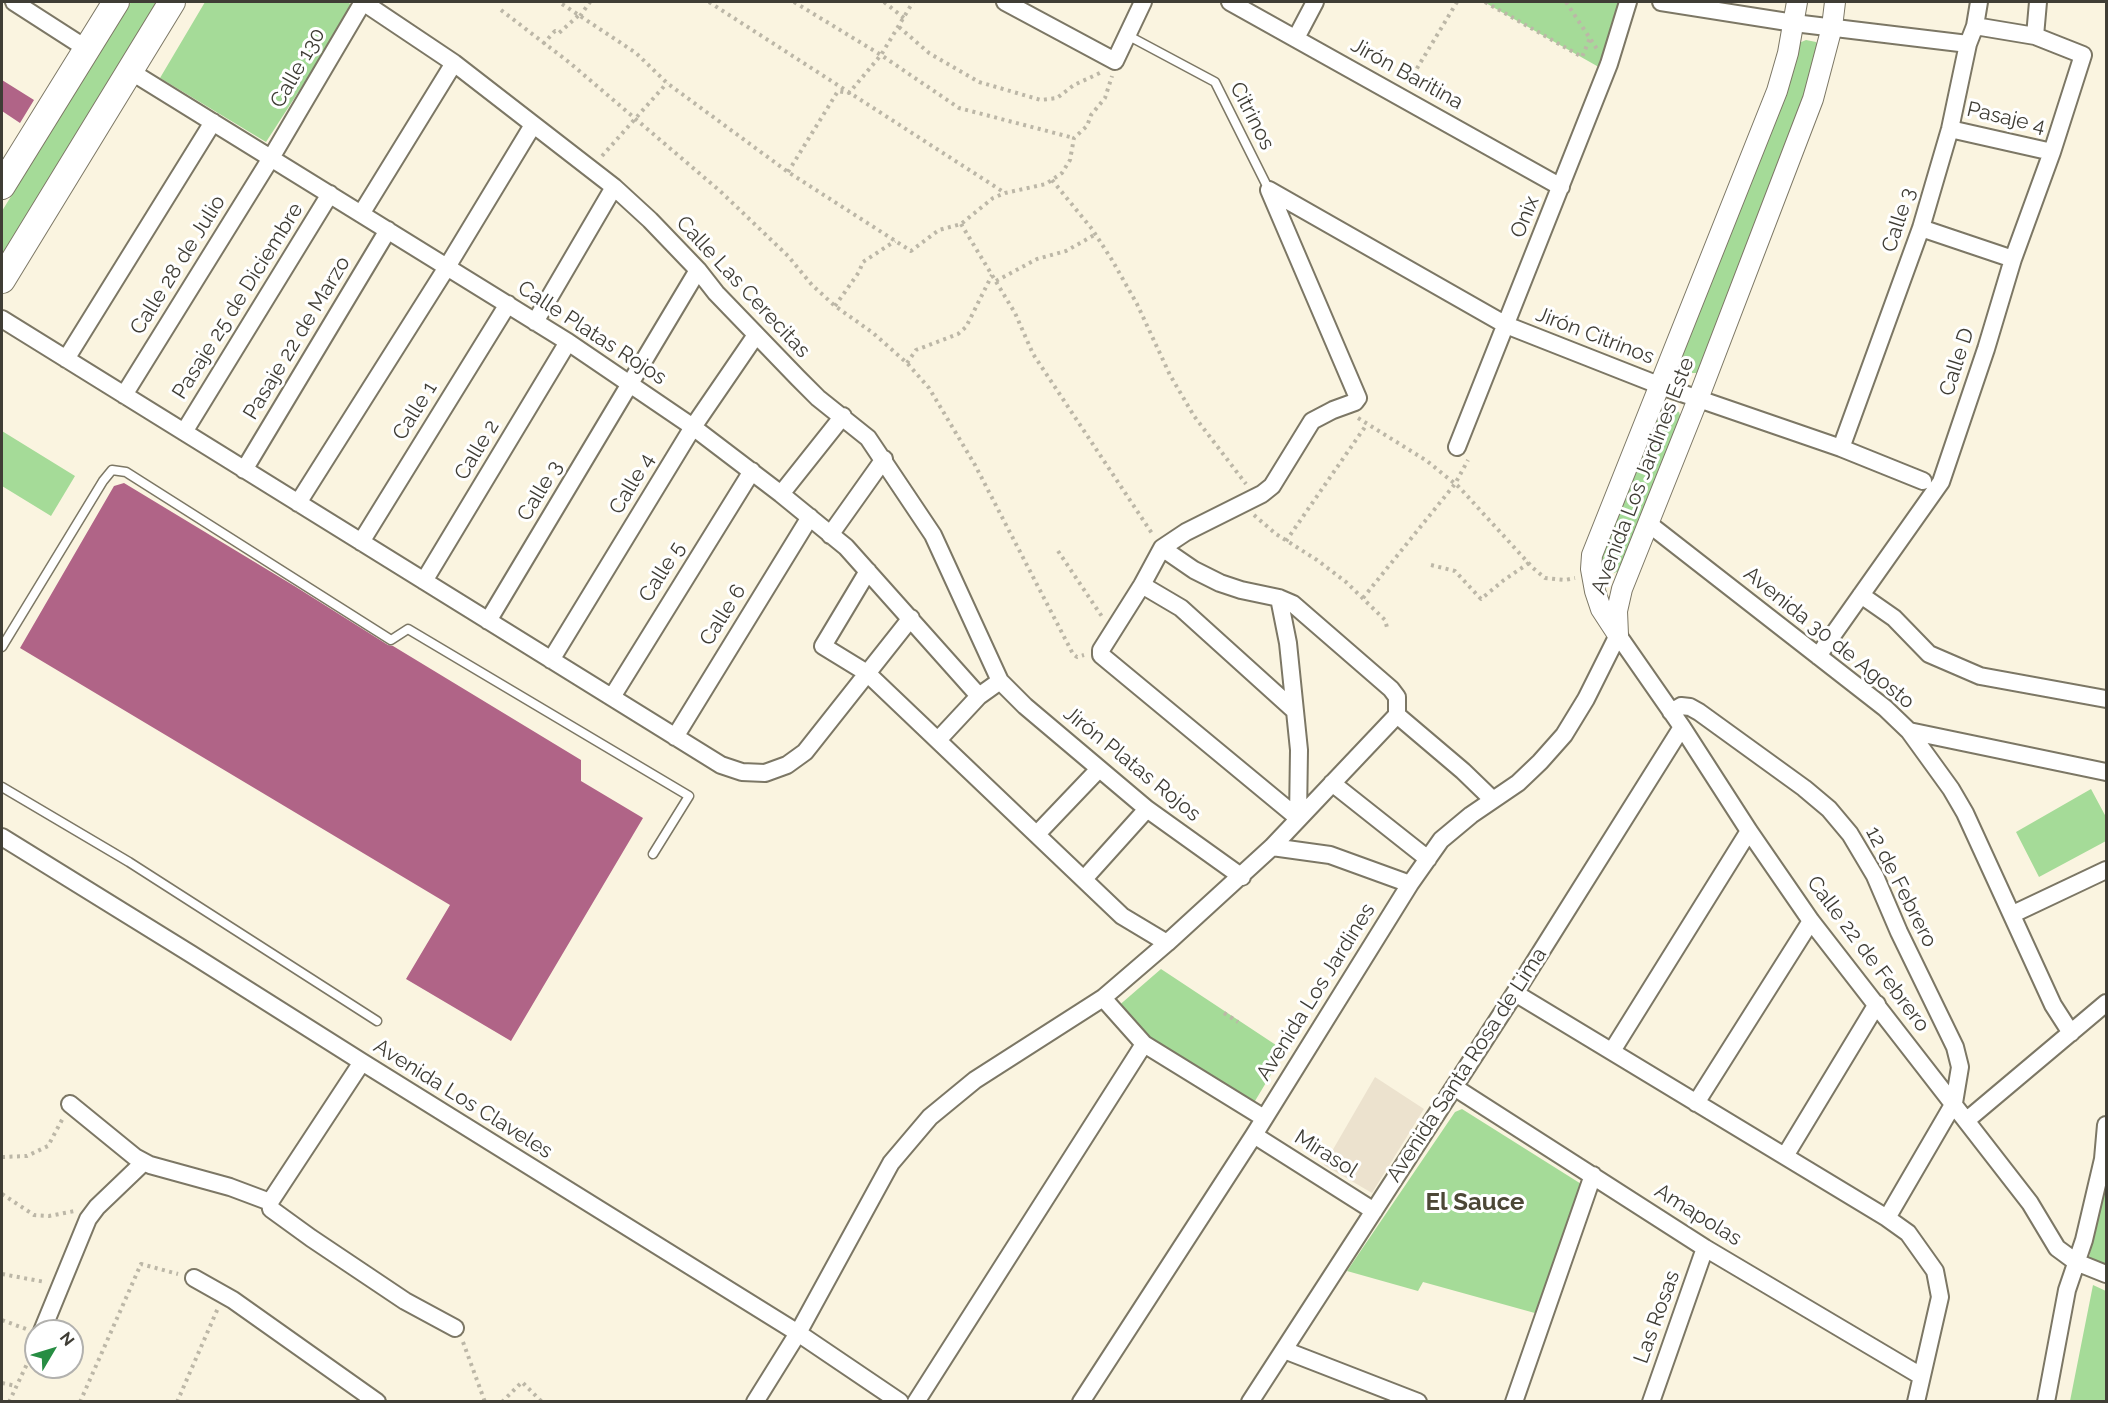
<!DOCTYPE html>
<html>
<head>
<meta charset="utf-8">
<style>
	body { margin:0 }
	#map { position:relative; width:2108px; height:1403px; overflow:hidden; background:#faf4e0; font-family:Raleway,sans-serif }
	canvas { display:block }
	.frame { position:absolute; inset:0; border:3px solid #3f3d35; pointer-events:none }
	.north { position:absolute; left:24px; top:1319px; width:60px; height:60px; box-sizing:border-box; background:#fff; border:2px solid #b2b1ae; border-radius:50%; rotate:52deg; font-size:16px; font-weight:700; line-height:24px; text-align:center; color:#3f3d35 }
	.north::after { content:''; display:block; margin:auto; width:21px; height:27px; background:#278d43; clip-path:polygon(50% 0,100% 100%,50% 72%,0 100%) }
</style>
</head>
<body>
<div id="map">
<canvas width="2108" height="1403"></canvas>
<div class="frame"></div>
<div class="north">N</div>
</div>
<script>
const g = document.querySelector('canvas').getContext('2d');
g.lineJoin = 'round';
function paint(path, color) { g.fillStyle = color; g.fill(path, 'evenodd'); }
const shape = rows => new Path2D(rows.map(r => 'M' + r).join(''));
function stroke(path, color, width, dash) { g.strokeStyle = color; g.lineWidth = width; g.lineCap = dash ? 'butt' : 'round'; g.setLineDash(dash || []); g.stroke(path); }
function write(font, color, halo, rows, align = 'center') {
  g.font = font + ' Raleway,sans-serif'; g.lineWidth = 6; g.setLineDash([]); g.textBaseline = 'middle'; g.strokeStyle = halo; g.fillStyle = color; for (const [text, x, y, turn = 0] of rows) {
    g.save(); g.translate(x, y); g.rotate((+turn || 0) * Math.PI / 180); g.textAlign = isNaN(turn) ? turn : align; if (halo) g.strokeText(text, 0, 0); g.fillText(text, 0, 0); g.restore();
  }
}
paint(shape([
	[1375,1077,1424,1109,1372,1193,1324,1165]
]), '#ece2ce');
paint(shape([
	[131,2,162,2,2,262,2,211],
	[205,2,347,2,354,6,266,142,160,78],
	[1484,2,1628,2,1604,70],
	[1806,40,1816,42,1820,47,1813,78,1700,373,1691,373,1681,367,1680,362,1783,95,1799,43],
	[1667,407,1679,412,1681,419,1621,570,1614,573,1603,567,1602,557,1661,411],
	[2,431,75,476,51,516,2,486],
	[2091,789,2106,817,2106,841,2039,877,2016,832],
	[1161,969,1285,1051,1252,1106,1145,1039,1116,1008],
	[1462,1109,1586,1187,1542,1315,1423,1282,1418,1291,1347,1271,1455,1112],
	[2106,1171,2106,1270,2088,1263],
	[2093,1285,2106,1291,2106,1401,2070,1401]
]), '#a5db98');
paint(shape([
	[2,80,34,100,20,123,2,111],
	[124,483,296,587,388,645,393,646,581,760,581,781,643,818,511,1041,406,979,450,905,20,648,114,486]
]), '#b06487');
const service = shape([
	[1127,35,1215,82,1269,190],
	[2,647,103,481,112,470,126,472,391,640,408,629,689,796,653,854],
	[2,787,129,862,377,1021]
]);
const minor = shape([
	[14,2,87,49],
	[363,2,454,63,614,187,650,220,698,270,716,293,798,378,818,398,868,438,933,535,1000,681,1025,706,1147,809,1242,877],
	[1005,2,1115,61,1143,2],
	[1230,2,1561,187],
	[1661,2,1794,23,1968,44],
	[2035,36,2038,2],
	[1296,38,1315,2],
	[130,71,568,342,693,427,781,494,846,547,979,696],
	[1950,129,2052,152],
	[1269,190,1358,398,1355,402,1333,410,1312,421,1272,486,1262,494,1186,532,1162,548,1142,585,1101,650,1101,655,1298,818],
	[1269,190,1506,325,1661,386,1841,448,1923,481],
	[361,214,454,63],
	[1921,228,2013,259],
	[2,319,721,765,742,772,765,773,787,765,805,752,911,618],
	[535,322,614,187],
	[66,359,213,122],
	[124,395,271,158,363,2],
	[184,432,330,194],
	[1457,447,1609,64,1628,2],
	[1841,448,1921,228,1950,129,1968,44,1975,26,1979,2],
	[244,470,388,230],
	[781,494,843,416],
	[298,503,447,267,533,125],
	[1649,524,1885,708,1909,731,1951,789,1965,813,2053,1005,2071,1033],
	[830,535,884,459],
	[361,542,508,304],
	[868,571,823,646,867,673,1122,916,1167,943],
	[424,581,568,342],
	[1142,585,1181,608,1295,711],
	[1861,595,1894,618,1929,654,1980,676,2106,699],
	[1279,598,1288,643,1299,750,1298,818],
	[488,621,698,270],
	[1818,656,1941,482,1986,349,2013,259,2052,152,2083,55,2035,36,1975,26],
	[551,660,693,427,756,335],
	[612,697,752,471],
	[1671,712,1681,706,1690,707,1699,712,1804,788,1829,809,1850,834,1875,876,1899,932,1955,1047,1960,1067,1954,1103,1887,1218],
	[1397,715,1463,771,1493,800],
	[1909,731,2106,772],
	[675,737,810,517],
	[938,740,979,696,1000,681],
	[1332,783,1428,859],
	[1037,834,1099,769],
	[2,837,191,954,362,1062,798,1333,900,1402],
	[1272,847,1330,855,1410,884],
	[1084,879,1147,809],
	[2013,914,2106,870],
	[1515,993,1887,1218,1908,1233,1935,1271,1940,1297,1916,1402],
	[1103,998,1144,1044,1264,1118],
	[1612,1051,1749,831],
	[362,1062,270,1202,271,1209,311,1238,405,1301,455,1328],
	[1454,1087,1705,1248,1921,1376],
	[1696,1103,1811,921],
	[70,1104,135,1157,150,1165,230,1187,270,1202],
	[1967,1120,2106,1003],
	[1254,1135,1374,1211],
	[1785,1156,1877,1004],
	[194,1278,233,1300,377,1402],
	[42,1331,88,1219,97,1207,144,1162],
	[1284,1350,1418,1402],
	[755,1402,798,1333,891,1163,930,1117,975,1080,1103,998,1167,943,1272,847,1397,715,1397,697,1391,689,1293,604,1279,598,1241,590,1220,583,1194,570,1162,548],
	[916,1402,1144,1044],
	[1081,1402,1254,1135,1410,884,1441,840,1471,815,1518,783,1540,762,1564,735,1586,699,1618,635,1682,727,1749,831,1811,921,2030,1203,2057,1248,2076,1262,2106,1274],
	[1250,1402,1515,993,1682,727],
	[1514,1402,1593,1175],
	[1651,1402,1705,1248],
	[2046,1402,2067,1290,2084,1240,2103,1159,2106,1125]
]);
const tertiary = shape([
	[1618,635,1601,609,1595,591,1591,569,1592,555,1777,91,1788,53,1797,2],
	[1618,635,1617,611,1622,589,1698,399,1813,99,1832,27,1835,2]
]);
const primary = shape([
	[2,186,116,2],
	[2,280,172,2]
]);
stroke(service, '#7c7765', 11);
stroke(minor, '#7c7765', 20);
stroke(tertiary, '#7c7765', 22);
stroke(primary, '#7c7765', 28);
stroke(shape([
	[709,2,1005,193],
	[794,2,881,55,959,108,1074,138],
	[884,2,904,18],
	[1485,2,1582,57,1590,38],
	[1566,2,1597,49],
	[562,4,636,53,667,83,788,172,911,251,939,230,961,224,993,198,1005,193,1046,184,1062,173,1070,160,1074,138,1087,126,1091,115,1105,98,1112,76],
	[501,10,570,63,720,191,788,256,812,285,835,306,873,333,907,363,929,388,975,465,1073,654,1077,657,1084,655],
	[580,16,590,2],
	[899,27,929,53,979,82,1041,100,1057,98,1074,85,1102,72],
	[543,44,555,31,559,33,579,15],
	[1413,75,1457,2],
	[602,156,667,83],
	[788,172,838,91,849,93,881,55,913,2],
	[1052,180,1092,229,1112,260,1137,304,1170,375,1194,416,1246,484],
	[961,224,1015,313,1033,354,1153,535],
	[996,281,1037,259,1066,251,1096,234],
	[835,306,859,272,863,262,895,241],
	[907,363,916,350,958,334,966,327,992,275],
	[1358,418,1427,461,1459,487,1533,568,1545,578,1565,580,1575,578],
	[1254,515,1276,534,1317,560,1346,582,1385,620,1388,631],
	[1286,541,1367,424],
	[1058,551,1103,618],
	[1431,565,1455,571,1481,599,1504,580,1529,563],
	[1363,598,1455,484,1468,460],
	[1224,1013,1238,1022],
	[2,1157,27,1156,48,1146,63,1118],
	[2,1194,34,1215,49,1216,75,1211],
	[2,1274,45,1282],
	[2,1320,26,1329],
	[463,1342,485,1402],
	[2,1383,16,1386],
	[9,1402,36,1345],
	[80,1402,141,1264,178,1274],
	[177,1402,218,1308],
	[502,1402,522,1382,542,1402]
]), '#bcb7a7', 4, [3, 4.5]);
stroke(service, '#fff', 8);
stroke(minor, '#fff', 16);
stroke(tertiary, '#fff', 20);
stroke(primary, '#fff', 26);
write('21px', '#3f3d35', '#fff', [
	["Calle 130",298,68,-60],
	["Jirón Baritina",1407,74,29],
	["Citrinos",1252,116,63],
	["Pasaje 4",2006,118,13],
	["Onix",1525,217,-68],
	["Calle 3",1899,220,-72],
	["Calle 28 de Julio",178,265,-58],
	["Calle Las Cerecitas",743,287,47],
	["Pasaje 25 de Diciembre",238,301,-58],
	["Calle Platas Rojos",592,333,33],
	["Jirón Citrinos",1595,336,21],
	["Pasaje 22 de Marzo",297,338,-59],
	["Calle D",1957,362,-72],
	["Calle 1",415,411,-58],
	["Calle 2",477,450,-59],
	["Avenida Los Jardines Este",1643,476,-69],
	["Calle 4",632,484,-59],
	["Calle 3",540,491,-59],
	["Calle 5",662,572,-58],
	["Calle 6",723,615,-58],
	["Avenida 30 de Agosto",1829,638,39],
	["Jirón Platas Rojos",1132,764,39],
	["12 de Febrero",1901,887,63],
	["Calle 22 de Febrero",1868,954,53],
	["Avenida Los Jardines",1316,992,-58],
	["Avenida Santa Rosa de Lima",1467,1065,-57],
	["Avenida Los Claveles",463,1099,32],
	["Mirasol",1326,1154,32],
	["Amapolas",1698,1215,32],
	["Las Rosas",1657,1317,-70]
]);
write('bold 24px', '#4c4736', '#fff', [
	["El Sauce",1475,1203]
]);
</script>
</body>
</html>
